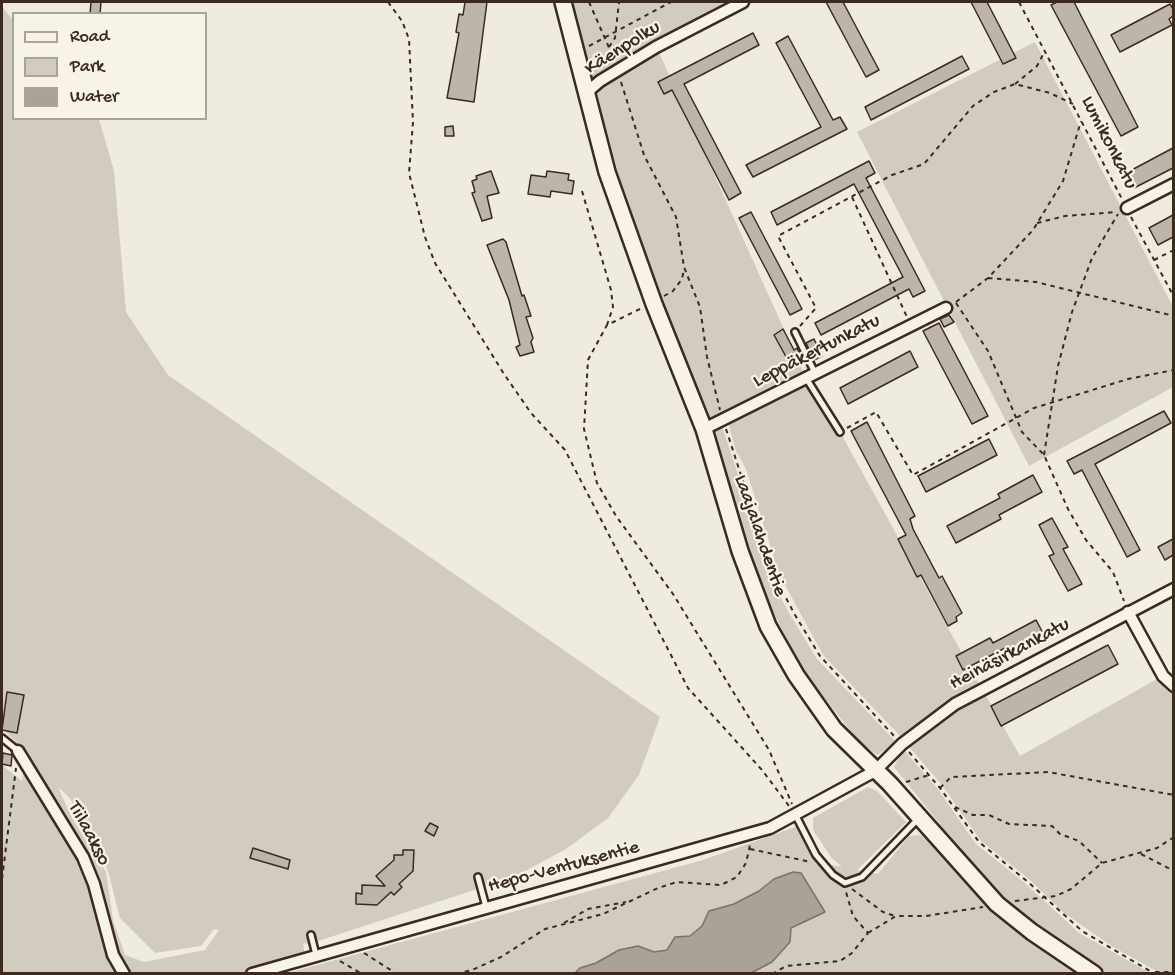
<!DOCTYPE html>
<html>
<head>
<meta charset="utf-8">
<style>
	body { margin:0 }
	#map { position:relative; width:1175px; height:975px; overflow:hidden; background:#efebe0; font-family:"Gochi Hand",sans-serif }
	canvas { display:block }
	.frame { position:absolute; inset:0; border:3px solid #3b2a1e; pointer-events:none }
	.legend { position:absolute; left:12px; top:12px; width:195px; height:108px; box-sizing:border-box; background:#f7f3e8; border:2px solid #aca397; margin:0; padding:8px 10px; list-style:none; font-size:18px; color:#3b2a1e }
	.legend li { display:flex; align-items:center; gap:12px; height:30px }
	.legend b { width:30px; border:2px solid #aca397 }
</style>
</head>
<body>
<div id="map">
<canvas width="1175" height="975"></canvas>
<div class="frame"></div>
<ul class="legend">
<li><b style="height:8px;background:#f7f3e8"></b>Road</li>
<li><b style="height:16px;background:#d1cbc0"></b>Park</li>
<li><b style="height:16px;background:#aaa296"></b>Water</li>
</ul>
</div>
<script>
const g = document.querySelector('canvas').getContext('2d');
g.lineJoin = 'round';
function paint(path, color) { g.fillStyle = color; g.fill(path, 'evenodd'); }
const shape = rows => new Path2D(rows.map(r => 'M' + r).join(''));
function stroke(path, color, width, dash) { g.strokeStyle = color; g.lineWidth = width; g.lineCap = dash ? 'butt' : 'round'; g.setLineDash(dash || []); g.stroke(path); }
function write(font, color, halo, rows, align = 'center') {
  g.font = font + ' "Gochi Hand",sans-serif'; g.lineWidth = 4.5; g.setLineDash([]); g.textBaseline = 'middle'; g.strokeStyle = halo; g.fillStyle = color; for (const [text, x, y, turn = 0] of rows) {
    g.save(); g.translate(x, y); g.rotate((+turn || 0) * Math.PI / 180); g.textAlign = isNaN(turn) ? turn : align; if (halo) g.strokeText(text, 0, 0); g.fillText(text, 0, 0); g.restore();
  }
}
paint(shape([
	[563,2,732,2,734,6,657,48,806,378,704,429,654,304],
	[2,7,13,20,14,118,99,119,114,171,126,312,168,375,660,717,639,775,608,818,566,849,514,877,309,944,303,943,305,958,252,973,2,973,2,765,22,781,27,754,2,728],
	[58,787,68,796,92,831,108,871,120,918,155,953,201,946,214,929,219,930,205,950,144,962,125,955,113,920,106,872,72,818],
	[1035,42,1173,307,1173,387,1029,466,857,132],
	[809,382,840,432,980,686,902,738,823,655,779,574,746,469,736,451,728,422],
	[722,426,749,508,753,532,772,582,792,618,817,659,897,743,877,755,857,739,805,673,778,622,748,553,711,435],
	[1159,678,1173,691,1173,973,1160,973,1113,947,1064,913,1030,880,981,841,942,785,909,747,959,709,985,694,1020,756],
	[903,749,937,788,976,844,1026,884,1079,933,1150,973,1107,973,1035,928,978,873,944,836,939,823,894,767],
	[868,787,877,791,906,822,857,870,878,874,909,836,921,835,1025,936,1080,973,284,974,703,860,798,826,822,863,842,867,831,857,813,830,813,818]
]), '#d1cbc0');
const water = shape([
	[793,872,801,873,825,912,791,928,790,942,772,962,751,973,575,973,580,968,596,963,619,950,638,946,654,952,667,950,675,937,690,936,702,926,709,911,734,904,759,891,774,879,793,872]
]);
paint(water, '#aaa296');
stroke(water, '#7e7266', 1.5);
const building = shape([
	[91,2,101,2,100,14,90,14,91,2],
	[465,2,487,2,474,102,447,98,459,33,456,32,459,14,463,15,465,2],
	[826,2,843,2,879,70,866,77,826,2],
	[971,2,987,2,1016,58,1003,64,971,2],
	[1057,2,1074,2,1138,127,1121,136,1051,5,1057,2],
	[1170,4,1173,9,1173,16,1169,19,1172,25,1120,52,1111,35,1170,4],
	[753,33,759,45,684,84,741,193,729,200,672,90,664,94,658,82,753,33],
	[788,36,833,120,840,117,847,129,753,177,746,165,821,127,776,43,788,36],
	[962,56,969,69,871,120,865,107,962,56],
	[453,126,454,136,445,136,445,127,453,126],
	[1173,148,1173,168,1134,188,1126,173,1173,148],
	[869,161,875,173,866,178,925,291,913,297,909,289,821,335,815,323,903,277,854,184,777,225,771,212,869,161],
	[491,171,499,193,487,196,492,218,482,221,472,193,475,192,472,181,477,179,476,176,491,171],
	[547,171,569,174,568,180,574,181,572,194,551,191,550,197,528,194,531,175,546,177,547,171],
	[751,212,802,309,790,315,739,218,751,212],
	[1173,215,1173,237,1158,245,1149,228,1173,215],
	[503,239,506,242,522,296,524,295,531,316,526,317,533,338,531,342,534,352,520,356,516,347,520,345,509,300,487,245,503,239],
	[949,315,954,322,944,327,940,319,949,315],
	[939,323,988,416,972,424,923,331,939,323],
	[783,329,794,350,797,348,802,358,790,364,774,335,783,329],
	[814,339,822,356,814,360,806,343,814,339],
	[910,351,918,367,848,404,840,388,910,351],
	[1164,411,1171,423,1095,464,1140,550,1127,557,1082,470,1074,474,1067,461,1164,411],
	[867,422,915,516,910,519,913,529,939,578,942,576,962,613,956,617,957,621,948,626,921,575,917,577,898,539,906,535,851,431,867,422],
	[989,439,997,455,926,492,918,476,989,439],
	[1033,475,1042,492,999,515,1001,519,956,543,947,526,1000,498,998,494,1033,475],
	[1052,518,1068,547,1063,549,1082,584,1068,591,1049,556,1054,554,1039,525,1052,518],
	[1173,539,1173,555,1165,560,1158,547,1173,539],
	[1036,620,1043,633,1010,651,1007,647,963,670,956,656,990,638,993,643,1036,620],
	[1108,645,1118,664,1001,726,991,706,1108,645],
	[7,692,24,695,17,733,2,730,7,692],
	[3,753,12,755,11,766,2,764,3,753],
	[430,823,438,827,434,836,425,831,430,823],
	[253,848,290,860,288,869,250,858,253,848],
	[403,850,414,850,413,871,399,884,402,887,394,895,391,892,377,905,356,904,356,893,362,894,362,885,385,886,376,876,394,860,394,855,403,855,403,850]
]);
paint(building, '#bdb5aa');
stroke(building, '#3b2a1e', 1.5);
const lane = shape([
	[795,332,815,373],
	[806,378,840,432],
	[2,738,18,751],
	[796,816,816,855,833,875,845,883,862,877,918,819],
	[478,877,486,907],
	[311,935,316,955]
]);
const street = shape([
	[586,93,600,81,656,47,743,2],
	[1127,208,1174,184],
	[704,429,946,308],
	[1128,612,1163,676,1174,686],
	[18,751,83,857,94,884,113,955,124,974],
	[252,974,770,828,875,771,902,744,955,704,1174,589]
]);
const secondary = shape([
	[563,2,607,172,654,304,704,429,740,551,768,626,796,675,834,729,890,784,997,904,1032,932,1094,974]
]);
stroke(lane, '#3b2a1e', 10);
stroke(street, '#3b2a1e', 15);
stroke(secondary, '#3b2a1e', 20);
stroke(shape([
	[388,2,402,21,409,39,413,122,409,173,425,237,435,263,504,374,531,413,565,450,688,688,762,770,789,806],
	[589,2,614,59],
	[1019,2,1122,199],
	[589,46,671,2],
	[609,47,615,38,619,2],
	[621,82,644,155,676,217,684,267,700,307,707,357,720,410],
	[1015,84,1037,66,1045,51],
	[582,191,611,290,613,307,607,325],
	[852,197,907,317],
	[1131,217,1174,297],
	[1037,223,1065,216,1117,212],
	[1154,260,1174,250],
	[988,278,1036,282,1174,316],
	[664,296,673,291,682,279,684,269],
	[956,302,988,278,1033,230,1063,181,1081,121],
	[956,303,988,351,1022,432,1044,455,1068,509,1086,540,1113,572,1124,601],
	[640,309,607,325,588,360,584,429,597,483,616,516,673,594,769,750,792,804],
	[800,326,816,308,778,236,892,175,924,164,973,106,994,92,1015,84,1050,93,1073,104],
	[847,428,876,412,913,475,1034,408,1128,379,1174,370],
	[726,429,766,552,776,579,795,615,820,656,895,737],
	[1044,455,1058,366,1072,312,1092,258,1118,214],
	[909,752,940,788,979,842,1028,882,1082,931,1155,974],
	[906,782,929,775],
	[940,788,951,777,1048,772,1174,795],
	[955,807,973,815,989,815,1009,824,1052,826,1060,834,1079,841,1102,863],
	[750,849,811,862],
	[1141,854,1174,871],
	[2,879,16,768],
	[852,889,883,912,895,916],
	[1015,901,1056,896,1071,889,1102,863,1157,848,1174,837],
	[564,923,588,909,626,902],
	[868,933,896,916,926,916,983,907],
	[364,953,397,974],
	[340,961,362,974],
	[1155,972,1174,972],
	[456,974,472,970,501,957,545,929,603,914,658,888,677,882,721,885,737,877,746,863,750,845],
	[772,974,786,966,840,961,852,953,868,933,853,916,846,892]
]), '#3b2a1e', 2, [4.5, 4.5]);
stroke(lane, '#f7f3e8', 5);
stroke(street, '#f7f3e8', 10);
stroke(secondary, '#f7f3e8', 15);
write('20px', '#3b2a1e', '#f7f3e8', [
	["Käenpolku",623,49,-32],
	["Lumikonkatu",1108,143,63],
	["Leppäkertunkatu",817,352,-27],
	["Laajalahdentie",759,536,71],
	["Heinäsirkankatu",1010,655,-28],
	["Tiilaakso",88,834,62],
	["Hepo-Ventuksentie",564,868,-15]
]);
</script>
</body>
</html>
